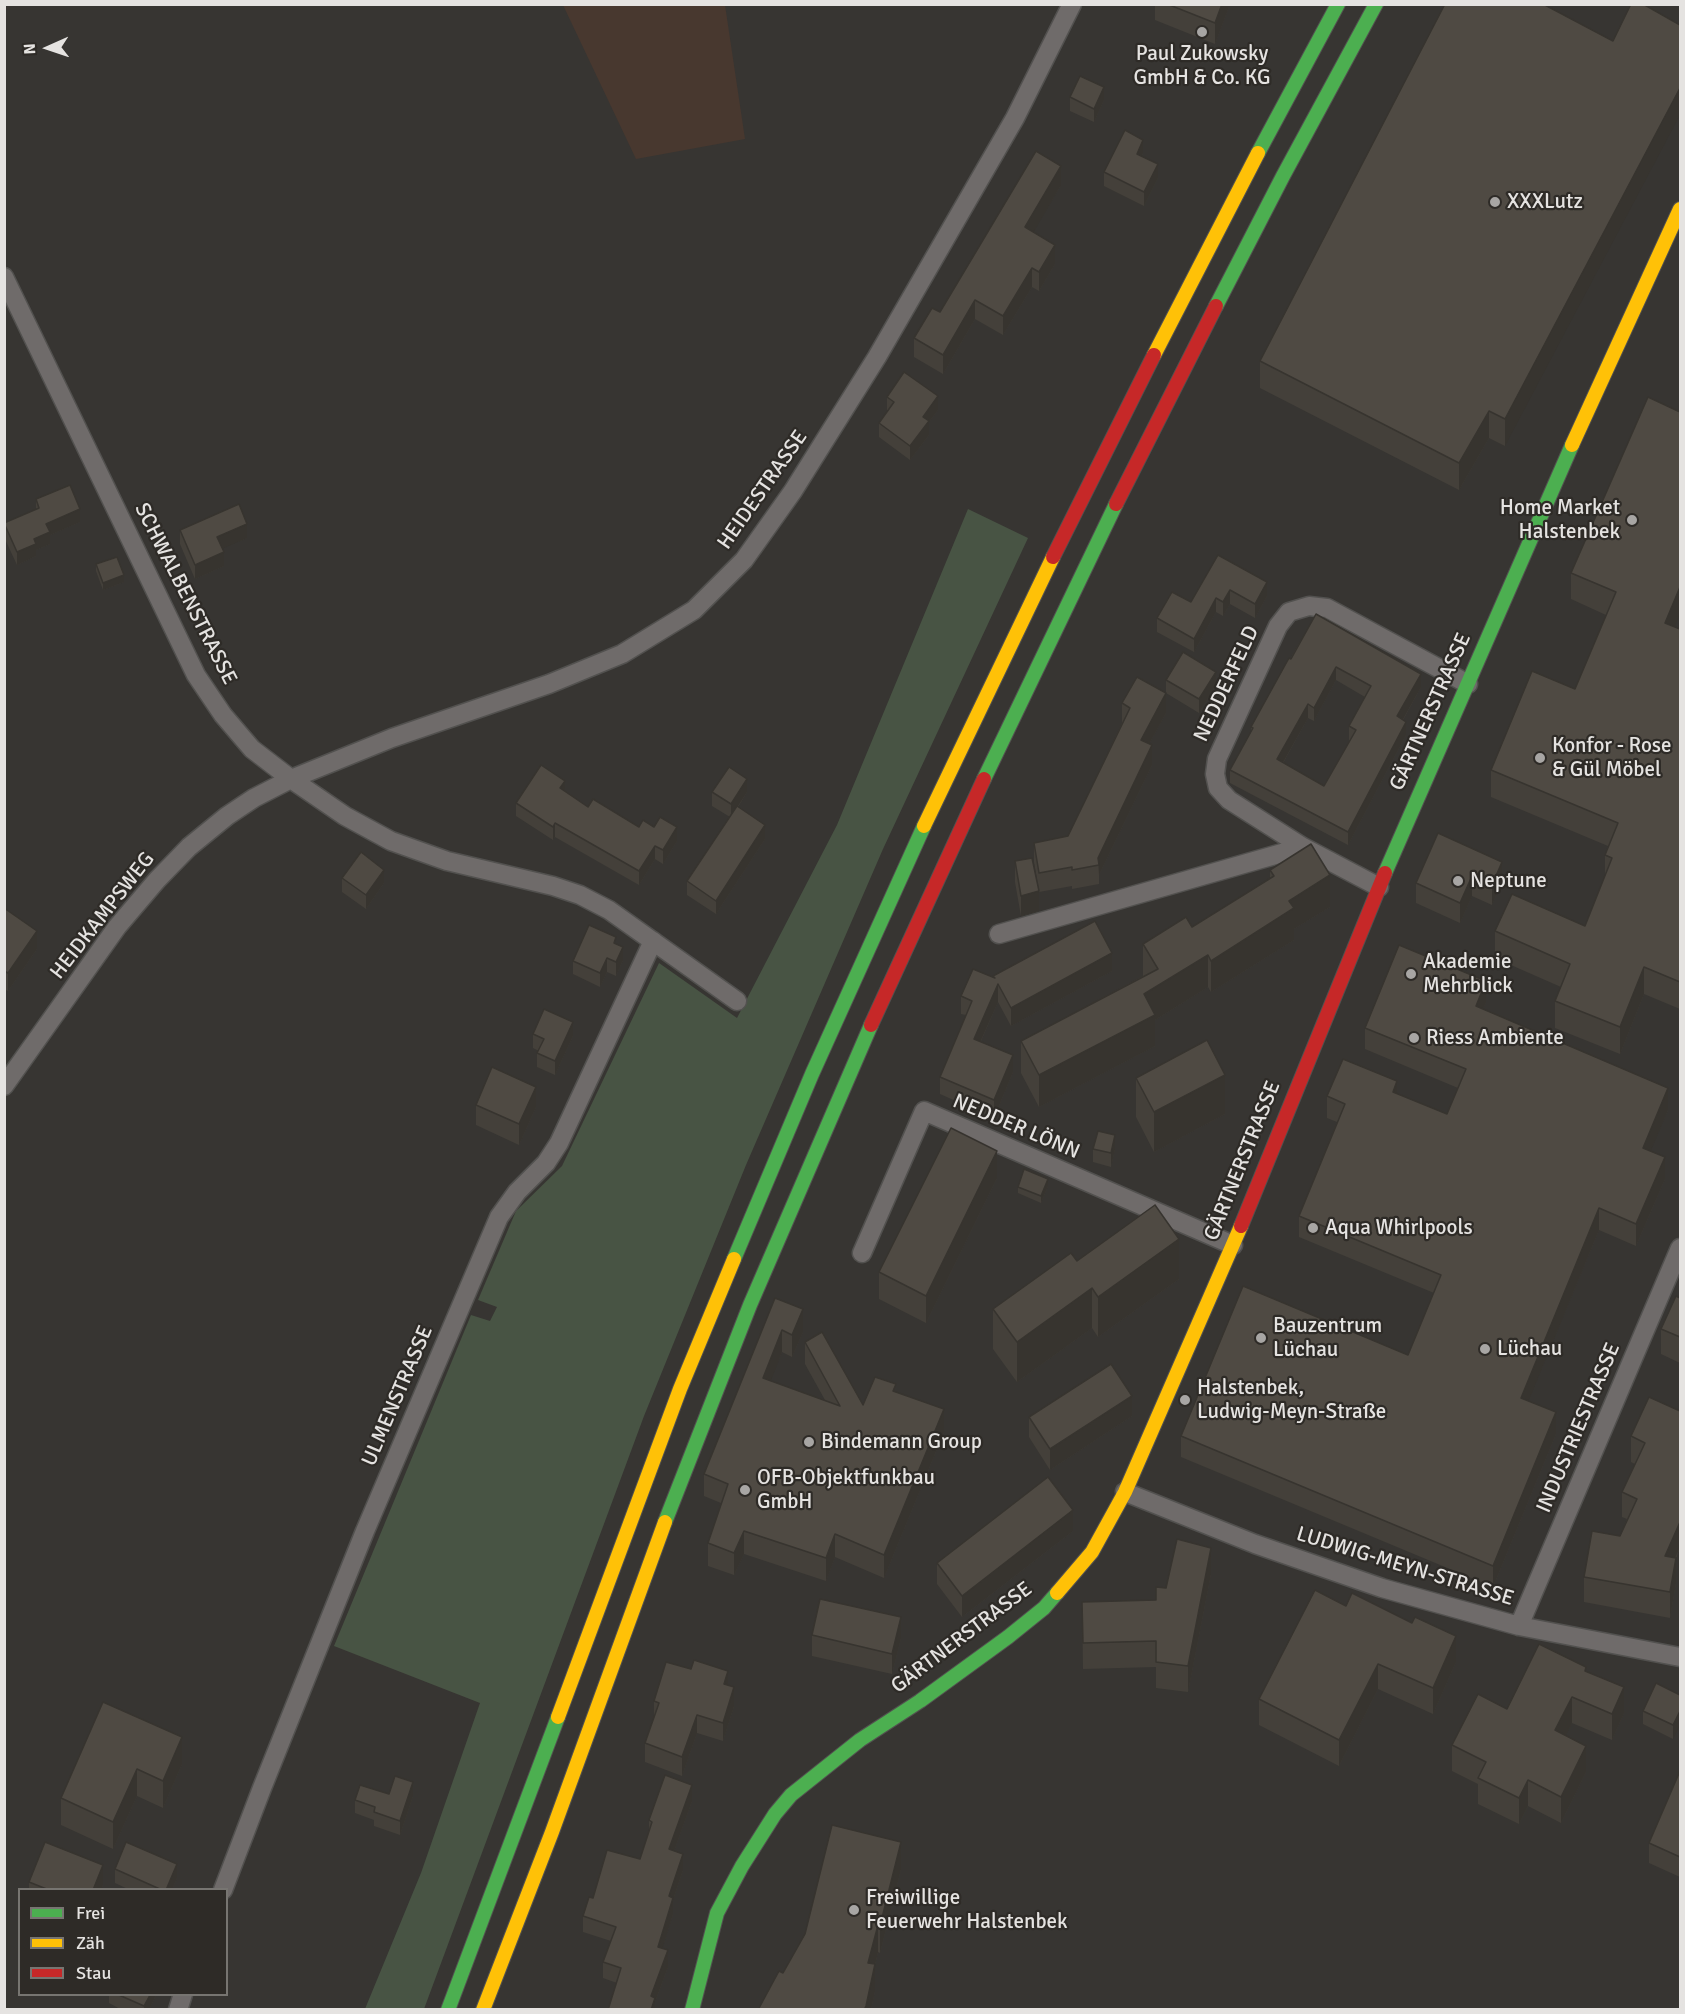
<!DOCTYPE html>
<html>
<head>
<meta charset="utf-8">
<style>
	body { margin:0 }
	#map { position:relative; width:1685px; height:2014px; overflow:hidden; background:#373532; font-family:Signika,sans-serif }
	canvas { display:block }
	.frame { position:absolute; inset:0; border:6px solid #e5e3e1; pointer-events:none }
	.legend { position:absolute; left:18px; top:1888px; width:210px; height:108px; box-sizing:border-box; background:#2e2b27; border:2px solid #777571; margin:0; padding:8px 10px; list-style:none; font-size:18px; color:#e5e3e1 }
	.legend li { display:flex; align-items:center; gap:12px; height:30px }
	.legend b { width:30px; border:2px solid #777571 }
	.north { position:absolute; left:18px; top:18px; width:60px; height:60px; -webkit-text-stroke:4px #2e2b27; paint-order:stroke; rotate:267deg; font-size:16px; font-weight:700; line-height:24px; text-align:center; color:#e5e3e1 }
	.north::after { content:''; display:block; margin:auto; width:21px; height:27px; background:#e5e3e1; clip-path:polygon(50% 0,100% 100%,50% 72%,0 100%) }
</style>
</head>
<body>
<div id="map">
<canvas width="1685" height="2014"></canvas>
<div class="frame"></div>
<ul class="legend">
<li><b style="height:8px;background:#4caf50"></b>Frei</li>
<li><b style="height:8px;background:#ffc107"></b>Zäh</li>
<li><b style="height:8px;background:#c62828"></b>Stau</li>
</ul>
<div class="north">N</div>
</div>
<script>
const g = document.querySelector('canvas').getContext('2d');
g.lineJoin = 'round';
function paint(path, color) { g.fillStyle = color; g.fill(path, 'evenodd'); }
const shape = rows => new Path2D(rows.map(r => 'M' + r).join(''));
function stroke(path, color, width, dash) { g.strokeStyle = color; g.lineWidth = width; g.lineCap = dash ? 'butt' : 'round'; g.setLineDash(dash || []); g.stroke(path); }
function write(font, color, halo, rows, align = 'center') {
  g.font = font + ' Signika,sans-serif'; g.lineWidth = 4.5; g.setLineDash([]); g.textBaseline = 'middle'; g.strokeStyle = halo; g.fillStyle = color; for (const [text, x, y, turn = 0] of rows) {
    g.save(); g.translate(x, y); g.rotate((+turn || 0) * Math.PI / 180); g.textAlign = isNaN(turn) ? turn : align; if (halo) g.strokeText(text, 0, 0); g.fillText(text, 0, 0); g.restore();
  }
}
paint(shape([
	[563,5,725,5,745,139,636,159]
]), '#48382f');
paint(shape([
	[968,509,1028,538,883,849,746,1165,644,1416,424,2009,365,2009,421,1873,480,1703,334,1646,471,1315,490,1321,497,1307,478,1300,516,1211,562,1166,659,963,737,1018,837,825]
]), '#485444');
const street = shape([
	[4,277,196,675,223,715,252,749,291,779,345,816,391,841,447,861,553,886,580,895,609,910,737,1001],
	[1379,887,1303,847,1229,800,1218,788,1215,774,1217,759,1278,626,1289,612,1309,606,1327,608,1468,684],
	[999,934,1303,847],
	[4,1086,117,927,157,880,189,847,227,816,254,798,291,779,392,738,549,684,622,654,694,610,744,560,793,491,877,357,1015,118,1072,4],
	[862,1253,924,1111,1233,1245],
	[1125,1492,1255,1544,1382,1588,1519,1626,1680,1657],
	[1519,1626,1680,1248],
	[223,1890,262,1788,365,1531,499,1217,517,1192,546,1163,559,1143,653,941],
	[178,2010,183,1994]
]);
const fast = shape([
	[1258,153,1338,4],
	[1216,306,1283,176,1376,4],
	[984,779,1116,504],
	[1385,873,1572,445],
	[734,1259,812,1074,924,826],
	[665,1522,750,1305,871,1025],
	[448,2010,558,1717],
	[692,2010,717,1913,742,1866,775,1814,791,1795,860,1740,920,1701,1008,1637,1044,1608,1057,1593]
]);
const slow = shape([
	[1154,355,1258,153],
	[1572,445,1680,209],
	[924,826,1053,557],
	[1057,1593,1092,1552,1125,1492,1241,1226],
	[558,1717,680,1389,734,1259],
	[483,2010,552,1832,665,1522]
]);
const jam = shape([
	[1116,504,1216,306],
	[1053,557,1154,355],
	[871,1025,984,779],
	[1241,1226,1385,873]
]);
stroke(street, '#52514f', 21);
stroke(fast, '#52514f', 16);
stroke(slow, '#52514f', 16);
stroke(jam, '#52514f', 16);
stroke(street, '#6f6b6a', 18);
stroke(fast, '#4caf50', 14);
stroke(slow, '#ffc107', 14);
stroke(jam, '#c62828', 14);
paint(shape([
	[1155,4,1230,4,1215,44,1155,20],
	[1543,4,1505,446,1489,438,1459,490,1260,388,1260,361],
	[1070,97,1104,100,1094,122,1070,111],
	[1143,153,1142,156,1158,178,1144,206,1104,186,1104,172],
	[1061,185,1033,232,1055,264,1039,291,1032,287,1003,335,975,319,943,374,914,357,914,338,940,312],
	[887,397,938,410,929,422,929,435,910,460,879,437,879,423,888,411,887,410],
	[1648,397,1675,627,1680,629,1680,1009,1644,994,1620,1054,1555,1028,1555,1001,1561,987,1495,958,1495,931,1585,926,1605,876,1605,855,1608,846,1491,797,1491,770,1575,689,1606,615,1571,599,1571,573],
	[36,499,80,522,50,535,50,544,36,550,36,556,17,565,4,537,4,523,36,509],
	[180,530,247,538,222,548,224,566,195,579,180,544],
	[1218,555,1267,596,1255,618,1230,604,1223,616,1216,612,1194,652,1157,632,1157,618,1191,602],
	[96,564,124,582,103,590,96,571],
	[1316,614,1421,687,1403,720,1406,735,1348,845,1230,783,1230,770,1251,733,1251,727],
	[1336,680,1365,697,1349,726,1349,740,1350,741,1324,786,1283,763,1308,718,1314,721],
	[1166,680,1216,685,1199,713,1166,693],
	[1122,703,1166,713,1149,744,1152,765,1099,875,1099,884,1072,889,1072,886,1039,892,1034,862,1034,843,1068,836,1122,723],
	[565,791,588,807,639,827,677,841,663,864,655,859,639,885,555,837,553,840,516,816,516,803],
	[712,792,747,792,738,807,765,839,716,914,687,895,687,881,730,817,712,806],
	[1438,833,1502,882,1492,905,1472,896,1460,923,1416,903,1416,883],
	[1015,861,1039,911,1021,916,1015,882],
	[1270,870,1330,907,1294,929,1294,940,1211,992,1208,987,1155,1020,1155,1046,1039,1107,1021,1073,1021,1041,1143,976,1143,944,1192,927,1270,879],
	[342,878,384,883,366,909,342,892],
	[4,908,37,949,8,991,4,989],
	[616,944,623,960,616,976,607,972,600,987,573,974,573,961],
	[1112,971,1011,1026,998,1002,981,1041,1013,1072,994,1118,940,1094,940,1077,966,1015,961,1014,961,996,993,978,993,976],
	[1486,1002,1483,1009,1668,1110,1650,1151,1665,1179,1636,1246,1599,1230,1528,1401,1556,1434,1493,1587,1181,1457,1181,1436,1408,1355,1434,1293,1299,1237,1299,1216,1337,1122,1327,1118,1327,1096,1397,1094,1447,1114,1458,1088,1365,1049,1365,1028],
	[533,1034,573,1036,555,1075,537,1067,537,1053,539,1051,533,1048],
	[1136,1078,1225,1114,1154,1152,1136,1117],
	[476,1105,536,1107,519,1145,476,1125],
	[1093,1149,1115,1149,1111,1167,1093,1162],
	[997,1178,926,1323,879,1299,879,1272],
	[1048,1186,1041,1203,1018,1193,1018,1187],
	[1077,1261,1179,1279,1098,1337,1092,1328,1017,1382,993,1349,993,1309],
	[775,1298,803,1332,792,1357,782,1352,770,1381,825,1400,805,1364,805,1342,863,1405,896,1392,944,1432,884,1578,835,1557,826,1581,744,1554,734,1575,708,1566,708,1543,721,1503,704,1496,704,1474],
	[1680,1298,1680,1363,1661,1354,1661,1329],
	[1680,1411,1680,1547,1676,1558,1676,1583,1670,1618,1584,1602,1584,1577,1620,1536,1627,1519,1622,1517,1622,1492,1635,1464,1631,1462,1631,1436],
	[1132,1416,1050,1470,1029,1437,1029,1417],
	[1073,1531,962,1617,937,1584,937,1563],
	[1211,1574,1188,1692,1156,1688,1156,1667,1083,1669,1082,1602,1156,1600,1166,1588],
	[1346,1606,1456,1662,1433,1714,1378,1689,1339,1766,1259,1725,1259,1699],
	[812,1635,901,1638,892,1674,812,1656],
	[1586,1671,1624,1713,1612,1740,1572,1723,1565,1736,1586,1772,1561,1823,1528,1806,1519,1824,1478,1804,1478,1784,1452,1771,1452,1745,1507,1709],
	[728,1686,734,1706,723,1741,697,1733,682,1776,645,1762,645,1743,654,1718,654,1701],
	[1680,1695,1673,1739,1643,1724,1643,1711],
	[103,1702,182,1764,163,1808,137,1796,113,1849,61,1825,61,1798],
	[1680,1771,1680,1877,1649,1863,1649,1843],
	[389,1794,413,1796,400,1835,374,1826,374,1820,355,1813,355,1800],
	[692,1801,674,1851,683,1870,673,1900,673,1914,662,1949,668,1967,655,2002,655,2010,617,1983,603,1978,603,1962,611,1941,583,1932,583,1916,593,1898,640,1859,649,1831,649,1820],
	[115,1869,177,1878,172,1890,130,1890,115,1883],
	[901,1869,880,1953,878,1952,875,1965,875,1991,871,2010,758,2010],
	[29,1882,103,1885,101,1890,29,1890],
	[109,1995,156,1995,149,2010,122,2010,109,2003]
]), '#44403a');
paint(shape([
	[1222,4,1230,4,1215,44,1215,23],
	[1104,87,1104,100,1094,122,1094,109],
	[1680,88,1680,115,1505,446,1505,419],
	[1143,140,1143,153,1137,167,1137,154],
	[1158,164,1158,178,1144,206,1144,192],
	[1061,166,1061,185,1025,247,1025,227],
	[1055,245,1055,264,1039,291,1039,272],
	[1032,268,1032,287,1003,335,1003,316],
	[975,300,975,319,943,374,943,355],
	[938,396,938,410,929,422,929,435,910,460,910,446,923,417],
	[1489,411,1489,438,1459,490,1459,463],
	[80,509,80,522,50,535,50,544,36,550,36,556,17,565,17,552,34,539,46,524],
	[247,524,247,538,217,551,217,537],
	[224,552,224,566,195,579,195,565],
	[124,575,124,582,103,590,103,583],
	[1267,582,1267,596,1255,618,1255,604],
	[1680,587,1680,614,1665,649,1665,623],
	[1230,590,1230,604,1223,616,1223,602],
	[1216,598,1216,612,1194,652,1194,639],
	[1336,667,1336,680,1314,721,1314,708],
	[1216,672,1216,685,1199,713,1199,699],
	[1421,674,1421,687,1397,730,1397,716],
	[1166,693,1166,713,1141,759,1141,740],
	[1308,704,1308,718,1277,773,1277,759],
	[1406,722,1406,735,1348,845,1348,832],
	[1152,745,1152,765,1099,875,1098,858],
	[747,779,747,792,731,817,731,804],
	[565,781,565,795,560,788],
	[555,823,555,837,553,840,553,827],
	[765,825,765,839,716,914,716,901],
	[677,827,677,841,663,864,663,850],
	[655,846,655,859,639,885,639,871],
	[1502,862,1502,882,1492,905,1492,885],
	[384,870,384,883,366,909,366,895],
	[1330,875,1330,907,1294,929,1294,940,1211,992,1211,961,1289,901],
	[1472,876,1472,896,1460,923,1460,903],
	[1039,891,1039,911,1021,916,1021,896],
	[37,931,37,949,8,991,8,973],
	[623,947,623,960,616,976,616,962],
	[1112,953,1112,971,1011,1026,1011,1008],
	[1208,955,1208,987,1155,1020,1155,1046,1039,1107,1039,1075,1144,994],
	[607,958,607,972,600,987,600,973],
	[1644,967,1644,994,1620,1054,1620,1027],
	[1486,981,1486,1002,1476,1027,1476,1006],
	[998,984,998,1002,974,1056,974,1039],
	[573,1022,573,1036,555,1075,555,1061],
	[1013,1055,1013,1072,994,1118,994,1100],
	[1225,1075,1225,1114,1154,1152,1154,1112],
	[1397,1081,1397,1103,1393,1092],
	[536,1087,536,1107,519,1145,519,1124],
	[1668,1088,1668,1110,1643,1169,1643,1148],
	[1115,1135,1115,1149,1111,1167,1111,1153],
	[997,1151,997,1178,926,1323,926,1296],
	[1665,1157,1665,1179,1636,1246,1636,1224],
	[1048,1179,1048,1186,1041,1203,1041,1196],
	[1599,1208,1599,1230,1521,1419,1521,1398],
	[1179,1239,1179,1279,1098,1337,1098,1297],
	[1092,1288,1092,1328,1017,1382,1017,1342],
	[803,1309,803,1332,792,1357,792,1335],
	[782,1330,782,1352,763,1401,763,1378],
	[1132,1396,1132,1416,1050,1470,1050,1449],
	[944,1409,944,1432,884,1578,884,1555],
	[1556,1412,1556,1434,1493,1587,1493,1566],
	[1073,1510,1073,1531,962,1617,962,1596],
	[1680,1522,1680,1547,1665,1581,1665,1556],
	[744,1531,744,1554,734,1575,734,1553],
	[835,1534,835,1557,826,1581,826,1558],
	[1211,1548,1211,1574,1188,1692,1188,1666],
	[1676,1558,1676,1583,1670,1618,1670,1592],
	[901,1617,901,1638,892,1674,892,1654],
	[1456,1636,1456,1662,1433,1714,1433,1688],
	[1378,1664,1378,1689,1339,1766,1339,1740],
	[728,1671,728,1690,724,1684],
	[734,1687,734,1706,723,1741,723,1723],
	[1624,1687,1624,1713,1612,1740,1612,1714],
	[1572,1697,1572,1723,1555,1757,1555,1730],
	[1680,1711,1680,1725,1673,1739,1673,1725],
	[697,1715,697,1733,682,1776,682,1757],
	[182,1737,182,1764,163,1808,163,1781],
	[1586,1746,1586,1772,1561,1823,1561,1797],
	[137,1769,137,1796,113,1849,113,1822],
	[1528,1780,1528,1806,1519,1824,1519,1798],
	[413,1782,413,1796,400,1835,400,1821],
	[692,1785,692,1801,669,1865,669,1849],
	[901,1842,901,1869,880,1953,880,1926],
	[683,1854,683,1870,673,1900,673,1914,658,1963,658,1947,669,1896],
	[177,1864,177,1878,172,1890,166,1890],
	[103,1865,103,1885,101,1890,93,1890],
	[878,1925,878,1952,875,1965,875,1991,871,2010,864,2010,868,1963],
	[668,1950,668,1967,655,2002,655,2010,651,2010,651,1996],
	[150,1995,156,1995,149,2010,144,2010,144,2006]
]), '#37342f');
const building = shape([
	[1167,4,1222,4,1215,23,1167,4],
	[1445,4,1543,4,1613,41,1631,4,1643,4,1680,25,1680,88,1505,419,1489,411,1459,463,1260,361,1445,4],
	[1080,76,1104,87,1094,109,1070,97,1080,76],
	[1125,130,1143,140,1137,154,1158,164,1144,192,1104,172,1125,130],
	[1036,151,1061,166,1025,227,1055,245,1039,272,1032,268,1003,316,975,300,943,355,914,338,932,308,940,312,1036,151],
	[904,372,938,396,923,417,929,421,910,446,879,423,894,402,887,397,904,372],
	[1648,397,1680,412,1680,587,1665,623,1680,629,1680,982,1644,967,1620,1027,1555,1001,1570,964,1495,931,1512,894,1585,926,1612,858,1605,855,1618,823,1491,770,1532,671,1575,689,1616,592,1571,573,1648,397],
	[70,485,80,509,46,524,50,532,34,539,36,544,17,552,4,523,39,508,36,499,70,485],
	[239,504,247,524,217,537,224,552,195,565,180,530,239,504],
	[1218,555,1267,582,1255,604,1230,590,1223,602,1216,598,1194,639,1157,618,1172,592,1191,602,1218,555],
	[117,557,124,575,103,583,96,564,117,557],
	[1316,614,1421,674,1397,716,1406,722,1348,832,1230,770,1253,728,1251,727,1289,658,1291,659,1316,614],
	[1336,667,1371,686,1349,726,1356,730,1324,786,1277,759,1308,704,1314,708,1336,667],
	[1183,652,1216,672,1199,699,1166,680,1183,652],
	[1137,677,1166,693,1141,740,1152,745,1098,858,1099,865,1072,870,1072,867,1039,873,1034,843,1068,836,1130,708,1122,703,1137,677],
	[541,765,565,781,560,788,588,807,593,799,639,827,643,820,654,827,660,817,677,827,663,850,655,846,639,871,555,823,553,827,516,803,541,765],
	[729,767,747,779,731,804,712,792,729,767],
	[737,806,765,825,716,901,687,881,737,806],
	[1438,833,1502,862,1492,885,1472,876,1460,903,1416,883,1438,833],
	[1311,844,1330,875,1289,901,1294,908,1211,961,1208,955,1144,994,1155,1015,1039,1075,1021,1041,1158,969,1143,944,1186,917,1192,927,1274,876,1270,870,1311,844],
	[361,852,384,870,366,895,342,878,361,852],
	[1032,858,1039,891,1021,896,1015,861,1032,858],
	[4,908,37,931,8,973,4,971,4,908],
	[1095,921,1112,953,1011,1008,998,984,974,1039,1013,1055,994,1100,940,1077,972,1001,961,996,973,969,995,978,993,976,1095,921],
	[589,925,616,937,614,943,623,947,616,962,607,958,600,973,573,961,589,925],
	[1399,945,1486,981,1476,1006,1668,1088,1643,1148,1665,1157,1636,1224,1599,1208,1521,1398,1556,1412,1493,1566,1181,1436,1243,1286,1408,1355,1441,1275,1299,1216,1345,1104,1327,1096,1343,1059,1397,1081,1393,1092,1447,1114,1466,1069,1365,1028,1399,945],
	[544,1009,573,1022,555,1061,537,1053,544,1039,533,1034,544,1009],
	[1207,1040,1225,1075,1154,1112,1136,1078,1207,1040],
	[492,1067,536,1087,519,1124,476,1105,492,1067],
	[951,1128,997,1151,926,1296,879,1272,951,1128],
	[1098,1131,1115,1135,1111,1153,1093,1149,1098,1131],
	[1024,1169,1048,1179,1041,1196,1018,1187,1024,1169],
	[1155,1205,1179,1239,1098,1297,1092,1288,1017,1342,993,1309,1071,1253,1077,1261,1155,1205],
	[1676,1296,1680,1298,1680,1337,1661,1329,1676,1296],
	[775,1298,803,1309,792,1335,782,1330,763,1378,840,1406,805,1342,822,1332,863,1405,875,1377,896,1384,893,1391,944,1409,884,1555,835,1534,826,1558,744,1531,734,1553,708,1543,728,1484,704,1474,775,1298],
	[1111,1364,1132,1396,1050,1449,1029,1417,1111,1364],
	[1649,1397,1680,1411,1680,1522,1665,1556,1676,1558,1670,1592,1584,1577,1592,1531,1620,1536,1637,1499,1622,1492,1645,1443,1631,1436,1649,1397],
	[1048,1477,1073,1510,962,1596,937,1563,1048,1477],
	[1177,1539,1211,1548,1188,1666,1156,1662,1156,1641,1083,1643,1082,1602,1156,1600,1156,1587,1166,1588,1177,1539],
	[1315,1590,1346,1606,1352,1593,1412,1623,1415,1617,1456,1636,1433,1688,1378,1664,1339,1740,1259,1699,1315,1590],
	[820,1599,901,1617,892,1654,812,1635,820,1599],
	[1539,1644,1586,1667,1585,1671,1624,1687,1612,1714,1572,1697,1555,1730,1586,1746,1561,1797,1528,1780,1519,1798,1478,1778,1486,1762,1452,1745,1478,1694,1507,1709,1539,1644],
	[694,1660,728,1671,724,1684,734,1687,723,1723,697,1715,682,1757,645,1743,659,1703,654,1701,666,1662,691,1669,694,1660],
	[1656,1683,1680,1695,1680,1711,1673,1725,1643,1711,1656,1683],
	[103,1702,182,1737,163,1781,137,1769,113,1822,61,1798,103,1702],
	[1680,1771,1680,1857,1649,1843,1680,1771],
	[665,1775,692,1785,669,1849,683,1854,669,1896,673,1898,658,1947,668,1950,651,1996,655,1998,651,2010,608,2010,621,1968,603,1962,616,1927,583,1916,589,1897,593,1898,607,1850,640,1859,652,1822,649,1820,665,1775],
	[395,1776,413,1782,400,1821,374,1812,375,1807,355,1800,360,1785,389,1794,395,1776],
	[832,1825,901,1842,880,1926,878,1925,868,1963,875,1964,866,2006,864,2010,758,2010,779,1971,783,1973,805,1934,832,1825],
	[45,1842,103,1865,93,1890,49,1890,29,1882,45,1842],
	[126,1842,177,1864,166,1890,162,1890,115,1869,126,1842],
	[119,1995,150,1995,144,2006,119,1995]
]);
paint(building, '#4f4a43');
stroke(building, '#37342f', 1.5);
for (const [x, y, r, color] of [
	[1202,32,6,"#a8a6a4"],
	[1495,202,6,"#a8a6a4"],
	[1632,520,6,"#a8a6a4"],
	[1540,758,6,"#a8a6a4"],
	[1458,881,6,"#a8a6a4"],
	[1411,974,6,"#a8a6a4"],
	[1414,1038,6,"#a8a6a4"],
	[1313,1228,6,"#a8a6a4"],
	[1261,1338,6,"#a8a6a4"],
	[1485,1349,6,"#a8a6a4"],
	[1185,1400,6,"#a8a6a4"],
	[809,1442,6,"#a8a6a4"],
	[745,1490,6,"#a8a6a4"],
	[854,1910,6,"#a8a6a4"]
]) { const dot = new Path2D(); dot.arc(x, y, r, 0, 2 * Math.PI); g.fillStyle = color; g.fill(dot); stroke(dot, '#2e2b27', 2); }
write('21px', '#e5e3e1', '#2e2b27', [
	["Paul Zukowsky",1202,54,"center"],
	["GmbH & Co. KG",1202,78,"center"],
	["XXXLutz",1507,202],
	["Home Market",1620,508,"right"],
	["Halstenbek",1620,532,"right"],
	["Konfor - Rose",1552,746],
	["& Gül Möbel",1552,770],
	["Neptune",1470,881],
	["Akademie",1423,962],
	["Mehrblick",1423,986],
	["Riess Ambiente",1426,1038],
	["Aqua Whirlpools",1325,1228],
	["Bauzentrum",1273,1326],
	["Lüchau",1273,1350],
	["Lüchau",1497,1349],
	["Halstenbek,",1197,1388],
	["Ludwig-Meyn-Straße",1197,1412],
	["Bindemann Group",821,1442],
	["OFB-Objektfunkbau",757,1478],
	["GmbH",757,1502],
	["Freiwillige",866,1898],
	["Feuerwehr Halstenbek",866,1922]
], 'left');
write('21px', '#e5e3e1', '#2e2b27', [
	["HEIDESTRASSE",763,490,-55],
	["SCHWALBENSTRASSE",185,594,63],
	["NEDDERFELD",1227,684,-65],
	["GÄRTNERSTRASSE",1431,712,-66],
	["HEIDKAMPSWEG",103,916,-52],
	["NEDDER LÖNN",1016,1127,23],
	["GÄRTNERSTRASSE",1243,1161,-68],
	["ULMENSTRASSE",398,1396,-67],
	["INDUSTRIESTRASSE",1579,1428,-67],
	["LUDWIG-MEYN-STRASSE",1405,1567,17],
	["GÄRTNERSTRASSE",962,1638,-37]
]);
</script>
</body>
</html>
